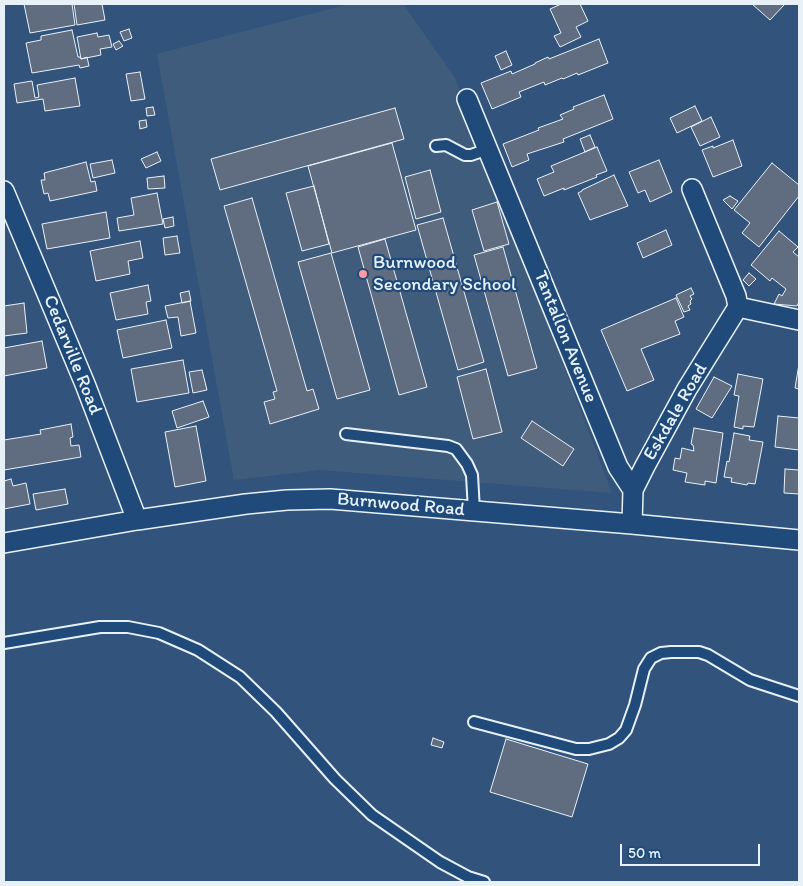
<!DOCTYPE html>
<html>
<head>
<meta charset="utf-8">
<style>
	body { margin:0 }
	#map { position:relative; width:803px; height:886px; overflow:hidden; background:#32547c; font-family:Itim,sans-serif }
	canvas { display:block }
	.frame { position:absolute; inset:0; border:5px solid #e8f1f8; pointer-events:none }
	.scale { position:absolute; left:620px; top:844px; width:140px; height:22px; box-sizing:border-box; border:2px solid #e8f1f8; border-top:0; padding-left:6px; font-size:15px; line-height:18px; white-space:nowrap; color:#e8f1f8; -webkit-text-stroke:4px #1f4a7a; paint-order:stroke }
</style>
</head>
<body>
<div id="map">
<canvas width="803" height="886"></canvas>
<div class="frame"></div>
<div class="scale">50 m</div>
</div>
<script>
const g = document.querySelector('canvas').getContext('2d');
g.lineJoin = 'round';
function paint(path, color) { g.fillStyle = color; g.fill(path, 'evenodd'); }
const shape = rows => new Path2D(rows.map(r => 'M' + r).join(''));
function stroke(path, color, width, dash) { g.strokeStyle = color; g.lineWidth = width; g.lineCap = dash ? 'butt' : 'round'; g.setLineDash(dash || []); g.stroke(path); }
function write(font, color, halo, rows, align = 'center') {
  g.font = font + ' Itim,sans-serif'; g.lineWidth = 4.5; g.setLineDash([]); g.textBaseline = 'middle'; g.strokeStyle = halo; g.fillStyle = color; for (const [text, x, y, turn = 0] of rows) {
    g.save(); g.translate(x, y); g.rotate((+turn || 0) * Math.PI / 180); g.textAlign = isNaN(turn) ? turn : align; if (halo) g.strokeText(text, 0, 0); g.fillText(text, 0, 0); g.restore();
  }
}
paint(shape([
	[349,4,403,4,455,78,612,493,320,470,234,480,157,54]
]), '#405c7d');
const building = shape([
	[24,4,72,4,75,25,30,33,24,4],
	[74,4,102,4,105,20,77,25,74,4],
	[561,4,580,4,588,21,576,27,581,37,560,47,554,36,561,33,550,9,561,4],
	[752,4,785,4,770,20,752,4],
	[129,29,132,38,124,41,120,32,129,29],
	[72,30,78,57,80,57,81,59,87,57,89,66,80,68,79,65,32,73,26,43,41,40,41,36,72,30],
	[97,33,98,37,109,35,112,47,100,49,101,55,81,59,77,37,97,33],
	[599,39,608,63,578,75,577,73,563,79,562,78,545,85,544,82,519,92,521,97,492,109,481,83,511,71,512,74,535,64,535,63,548,57,549,59,599,39],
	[119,41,123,46,116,50,113,44,119,41],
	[506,51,512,65,501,70,495,56,506,51],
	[140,72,145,99,131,101,126,74,140,72],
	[75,78,80,106,45,111,43,99,17,103,14,84,32,81,35,98,39,97,37,85,75,78],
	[604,95,613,119,563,139,564,142,527,154,529,160,512,167,503,144,539,130,538,128,563,119,560,115,574,109,573,107,604,95],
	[695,106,702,121,677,133,670,118,695,106],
	[153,107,155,115,147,116,146,108,153,107],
	[395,108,404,139,220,190,211,159,395,108],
	[711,117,720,137,700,146,691,127,711,117],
	[146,120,147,127,140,129,139,121,146,120],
	[590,135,595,147,585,152,580,139,590,135],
	[733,140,742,166,713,177,702,150,713,146,713,148,733,140],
	[392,143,416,230,332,253,308,166,392,143],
	[597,147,607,171,596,175,597,177,564,190,564,188,544,196,537,179,554,172,551,166,597,147],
	[157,152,161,161,146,168,141,159,157,152],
	[112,160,115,173,93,178,90,164,112,160],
	[659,160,672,192,650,202,645,190,638,193,629,172,659,160],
	[86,162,91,182,95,181,97,191,50,201,48,193,44,194,41,180,45,180,44,173,86,162],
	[772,163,799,185,799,196,759,247,742,233,750,223,734,210,772,163],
	[430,170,441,212,416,219,405,177,430,170],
	[614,175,628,206,590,220,578,193,582,191,582,190,614,175],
	[164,176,165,188,148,189,147,178,164,176],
	[314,186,329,244,302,251,286,193,314,186],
	[157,193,163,224,119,231,117,218,134,215,131,198,157,193],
	[730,196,738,201,732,209,723,200,730,196],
	[252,198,307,391,313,389,319,409,270,424,264,402,275,399,273,392,277,391,224,206,252,198],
	[497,202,509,244,484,251,472,210,497,202],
	[106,212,110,238,47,249,42,224,106,212],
	[173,217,174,226,165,228,163,219,173,217],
	[443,218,484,362,458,370,417,225,443,218],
	[666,230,672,245,643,258,637,243,666,230],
	[779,231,798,247,793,252,799,257,799,302,797,306,774,304,779,294,782,296,786,289,772,278,770,281,751,265,779,231],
	[177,236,180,253,165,255,163,238,177,236],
	[385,239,427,387,399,395,358,247,385,239],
	[140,241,143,258,128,261,130,274,96,281,90,251,140,241],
	[503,247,537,368,508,376,474,255,503,247],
	[331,253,370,390,337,399,298,262,331,253],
	[749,273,756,279,749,286,743,280,749,273],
	[148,285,151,301,146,302,148,314,116,320,110,293,148,285],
	[691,288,694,294,690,296,692,299,690,301,691,304,688,306,690,310,684,312,676,295,691,288],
	[189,291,191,301,182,303,180,293,189,291],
	[676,298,684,317,675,321,680,334,641,349,654,380,627,391,601,330,676,298],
	[190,301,196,333,181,336,178,317,168,318,165,306,190,301],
	[24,303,27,333,4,336,4,306,24,303],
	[166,320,172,348,123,358,117,330,166,320],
	[42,341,47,368,4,376,4,348,42,341],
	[183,360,189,393,137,402,131,369,183,360],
	[799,364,799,389,795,388,799,364],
	[486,369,502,432,473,439,457,377,486,369],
	[202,370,207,390,193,393,189,372,202,370],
	[738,374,763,379,754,427,743,426,743,429,734,427,739,396,734,395,738,374],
	[714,377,732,386,712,418,696,409,714,377],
	[203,401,209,417,177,428,172,411,203,401],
	[778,416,799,418,799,450,775,447,778,416],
	[532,421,574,449,563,466,521,438,532,421],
	[71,424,73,437,70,438,71,446,79,445,81,457,4,470,4,440,41,434,40,430,71,424],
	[196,426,206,481,175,487,165,432,196,426],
	[694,428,723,433,716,483,705,481,705,485,685,482,687,473,673,470,675,458,680,459,682,448,694,451,693,445,691,444,694,428],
	[734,433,750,436,749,440,763,442,755,484,748,483,747,485,731,482,732,478,724,477,727,461,729,462,734,433],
	[785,469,799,470,799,494,784,493,785,469],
	[11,479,13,486,26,483,30,504,4,509,4,481,11,479],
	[65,489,68,504,36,510,33,494,65,489],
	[433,738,444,742,442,748,431,745,433,738],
	[506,739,588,764,572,817,490,792,506,739]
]);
paint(building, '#606d80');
stroke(building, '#e8f1f8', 1);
const service = shape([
	[436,146,446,145,465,155,471,155,488,149],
	[346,434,448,446,456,449,467,464,472,475,474,511],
	[4,643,100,627,128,627,159,633,198,650,240,677,276,712,335,779,372,815,440,862,468,877,484,882],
	[474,722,576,749,589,749,609,744,619,738,626,730,635,705,644,669,651,658,661,653,671,652,699,652,708,655,750,680,799,696]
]);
const minor = shape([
	[467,99,618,467,633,490],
	[4,191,85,384,137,520],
	[738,307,799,320],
	[632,524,633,490,645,466,687,389,738,307,736,296,692,189],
	[4,543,137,520,246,504,287,500,330,499,632,524,799,540]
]);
stroke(service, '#e8f1f8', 14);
stroke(minor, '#e8f1f8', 22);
stroke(service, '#1f4a7a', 10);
stroke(minor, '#1f4a7a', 19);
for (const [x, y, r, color] of [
	[363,274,5,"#ff9aa2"]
]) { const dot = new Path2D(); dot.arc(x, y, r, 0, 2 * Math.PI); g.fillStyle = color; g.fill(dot); stroke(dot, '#1f4a7a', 2); }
write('19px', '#e8f1f8', '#1f4a7a', [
	["Burnwood",373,263],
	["Secondary School",373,285]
], 'left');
write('19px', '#e8f1f8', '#1f4a7a', [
	["Tantallon Avenue",565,337,68],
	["Cedarville Road",72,355,68],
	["Eskdale Road",676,412,-60],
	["Burnwood Road",401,505,5]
]);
</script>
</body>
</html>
